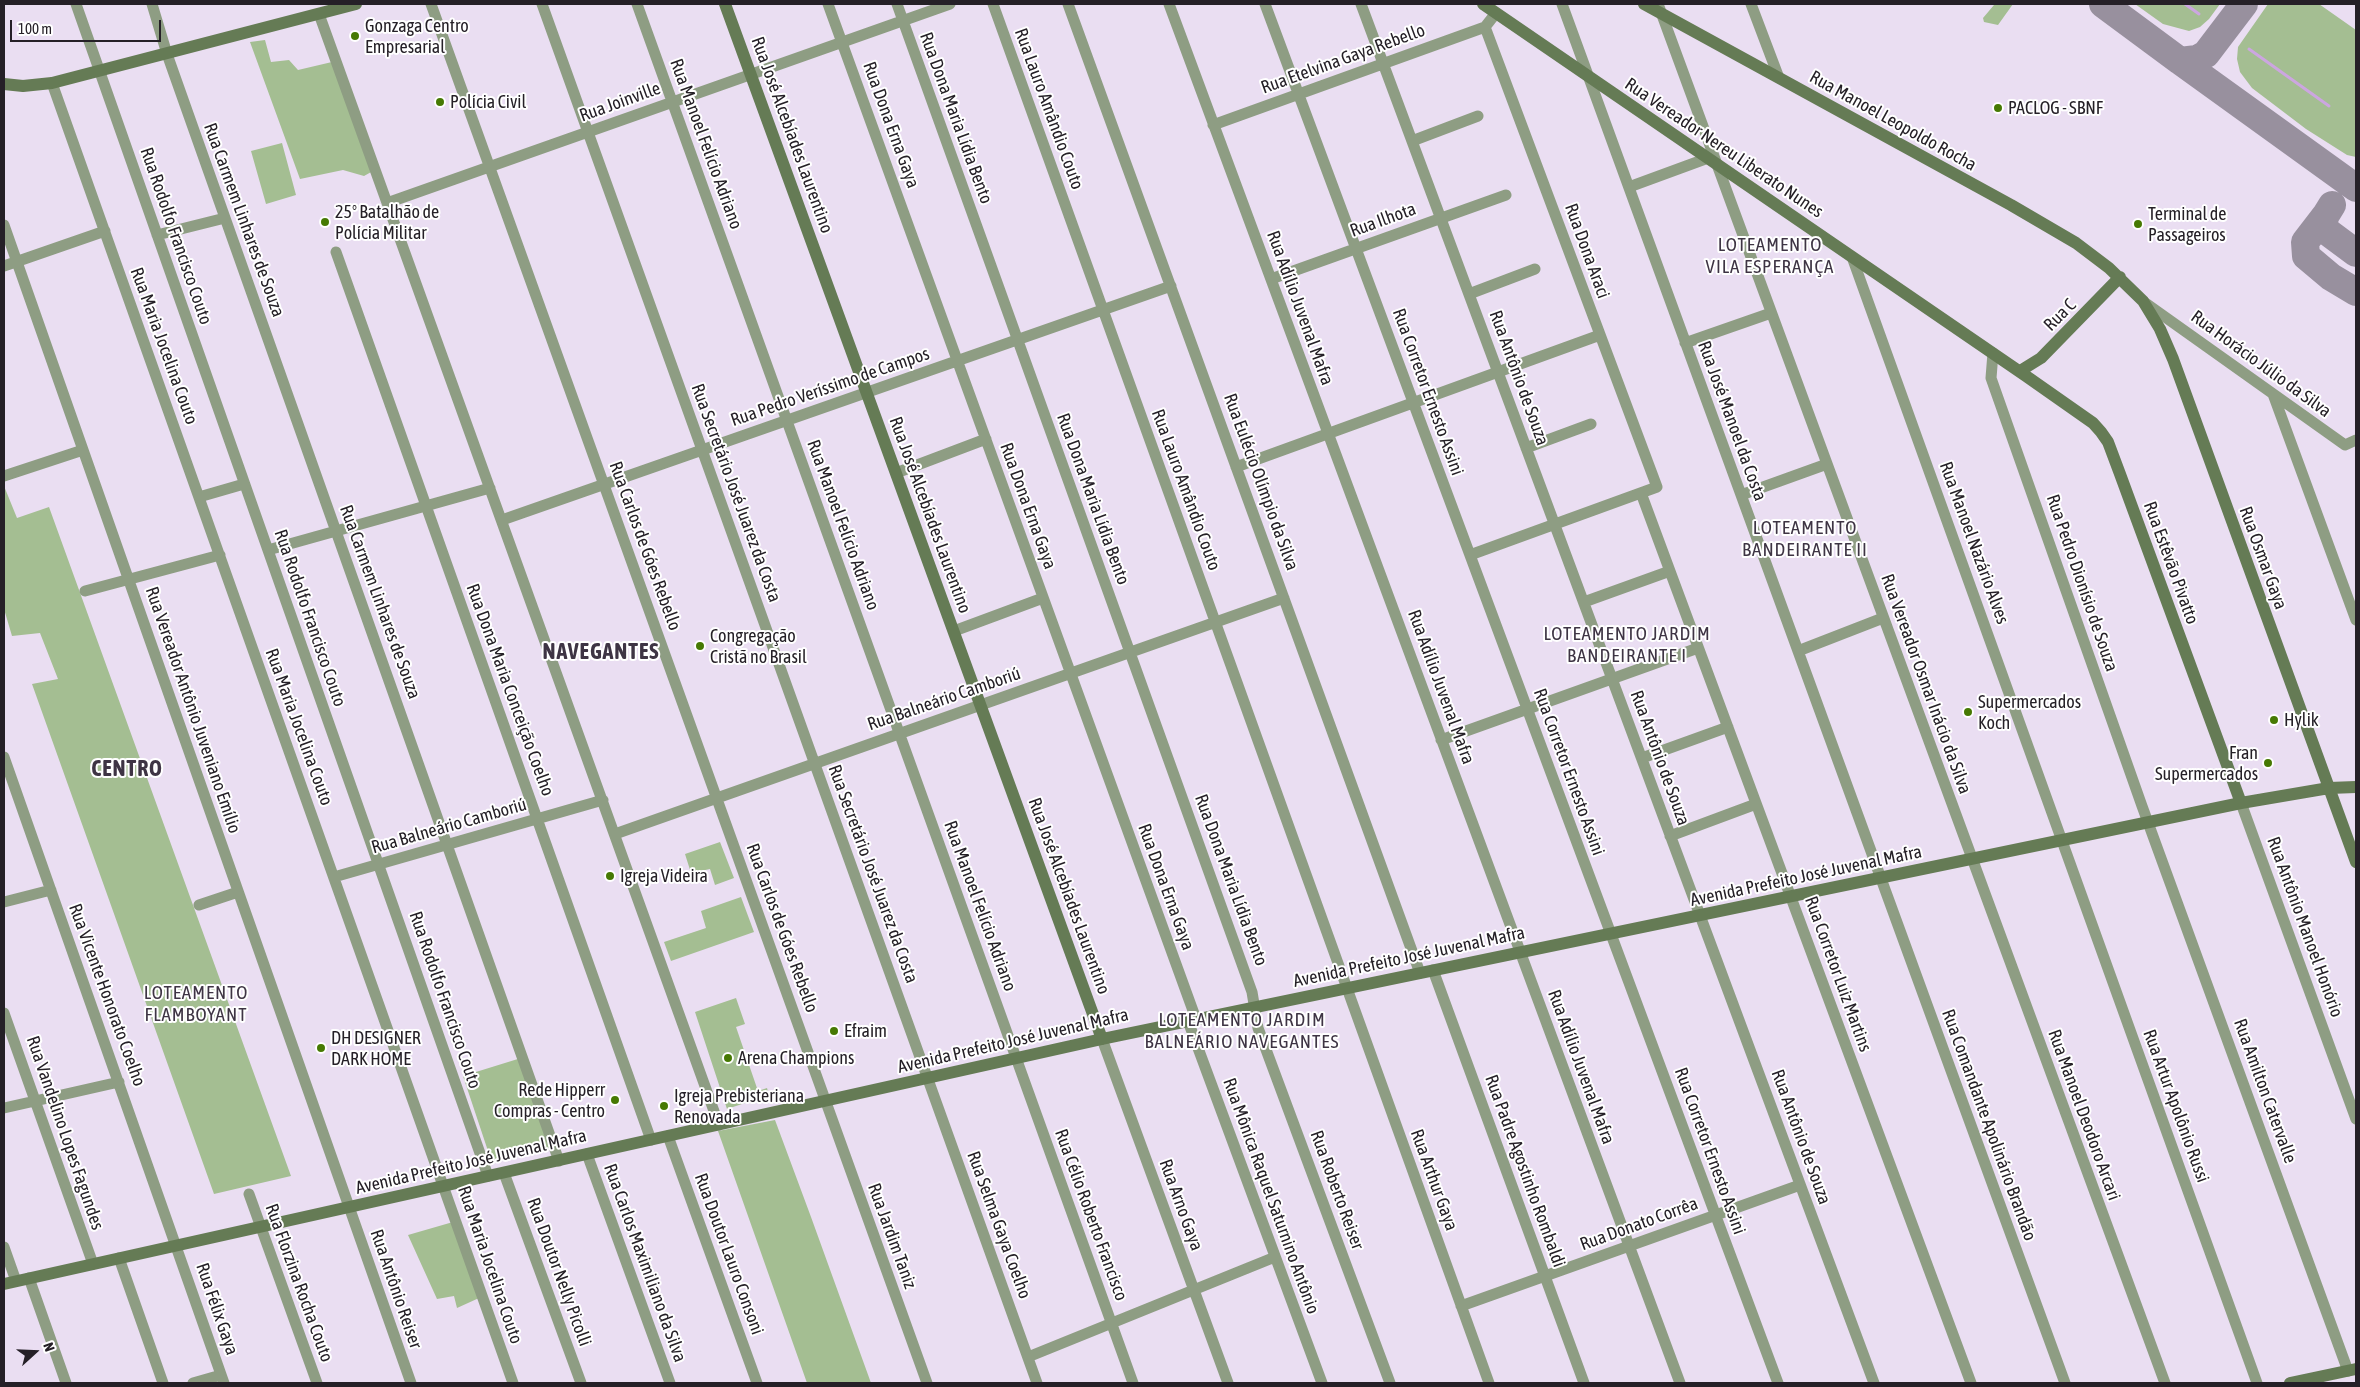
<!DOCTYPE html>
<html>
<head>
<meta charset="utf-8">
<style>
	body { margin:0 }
	#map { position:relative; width:2360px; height:1387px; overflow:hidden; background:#eadef2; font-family:"Asap Condensed",sans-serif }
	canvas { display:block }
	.frame { position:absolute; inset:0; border:5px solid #252027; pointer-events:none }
	.north { position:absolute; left:10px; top:1327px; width:50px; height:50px; -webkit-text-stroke:4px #fff; paint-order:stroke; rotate:70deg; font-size:14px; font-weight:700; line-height:20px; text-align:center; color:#252027 }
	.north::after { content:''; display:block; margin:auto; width:18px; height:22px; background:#252027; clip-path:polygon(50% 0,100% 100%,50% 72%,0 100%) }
	.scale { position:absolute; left:10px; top:20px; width:151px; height:22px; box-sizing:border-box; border:2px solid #252027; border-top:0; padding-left:6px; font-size:15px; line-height:18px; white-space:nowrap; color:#252027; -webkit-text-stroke:4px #fff; paint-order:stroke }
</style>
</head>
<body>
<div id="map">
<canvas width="2360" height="1387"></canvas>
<div class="frame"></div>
<div class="north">N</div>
<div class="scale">100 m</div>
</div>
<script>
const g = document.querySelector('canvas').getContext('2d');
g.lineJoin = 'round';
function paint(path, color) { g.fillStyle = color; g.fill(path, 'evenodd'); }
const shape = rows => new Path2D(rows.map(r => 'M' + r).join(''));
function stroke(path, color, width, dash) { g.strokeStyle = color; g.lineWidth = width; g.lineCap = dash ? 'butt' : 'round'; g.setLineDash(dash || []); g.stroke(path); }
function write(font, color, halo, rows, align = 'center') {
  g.font = font + ' "Asap Condensed",sans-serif'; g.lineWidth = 4; g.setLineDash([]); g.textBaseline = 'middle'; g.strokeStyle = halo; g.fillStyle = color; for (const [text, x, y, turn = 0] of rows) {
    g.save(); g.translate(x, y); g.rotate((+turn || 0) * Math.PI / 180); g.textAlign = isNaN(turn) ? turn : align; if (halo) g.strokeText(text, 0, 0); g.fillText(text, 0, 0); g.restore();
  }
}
paint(shape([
	[2013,4,1998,25,1984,22,1983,18,1994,5],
	[2135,4,2220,4,2209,19,2200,27,2189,31,2163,24],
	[2268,4,2319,4,2356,30,2356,157,2347,155,2306,129,2252,88,2240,72,2237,59,2238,47],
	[265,40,271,62,289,60,298,70,332,62,373,171,364,176,343,170,300,179,250,42],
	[282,143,296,195,266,204,251,151],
	[4,486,17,518,49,507,291,1176,214,1194,32,684,58,679,40,633,12,636,4,609],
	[720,842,734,878,715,885,710,869,691,873,685,854],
	[741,897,754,932,671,961,664,942,706,928,701,911],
	[736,998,745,1024,736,1027,758,1091,767,1088,769,1095,727,1109,695,1012],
	[521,1058,550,1147,491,1160,463,1076],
	[775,1120,811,1217,871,1383,807,1383,718,1131],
	[453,1222,479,1298,457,1308,454,1296,437,1299,408,1235]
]), '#a4be92');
stroke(shape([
	[2185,4,2199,14],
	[2249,49,2329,106]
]), '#cca6e0', 3);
stroke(shape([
	[2103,4,2180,61],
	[2244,4,2206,54,2197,59,2180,61,2356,188],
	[2332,205,2324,218,2325,230,2356,253],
	[2325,216,2305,242,2306,256,2331,277,2356,292]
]), '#98909e', 28);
stroke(shape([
	[76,4,488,1176],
	[152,4,167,54,559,1161],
	[431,4,927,1383],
	[542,4,1037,1383],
	[637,4,1133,1383],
	[828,4,1196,1019],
	[897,4,1252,992,1258,1028,1390,1383],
	[993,4,1489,1383],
	[1068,4,1420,973],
	[1169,4,1680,1383],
	[1265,4,1778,1383],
	[1361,4,1874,1383],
	[1562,4,2065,1383],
	[1658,4,2165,1383],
	[1751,4,1779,78],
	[319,14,719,1125],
	[52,83,513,1383],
	[1213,125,1485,27],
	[1412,141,1478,116],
	[1629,187,1708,158],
	[387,203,950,4],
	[4,225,411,1383],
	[157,235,225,218],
	[336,252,651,1140],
	[1852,257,2257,1383],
	[4,266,105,231],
	[1271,279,1506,195],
	[1469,294,1535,269],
	[2144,302,2345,445,2356,440],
	[1685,343,1771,313],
	[1993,353,1991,378,2142,806,2348,1371],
	[2273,394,2356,620],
	[1526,448,1591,424],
	[1236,467,1600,335],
	[896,473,986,439],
	[4,476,83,450],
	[1641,493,1971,1383],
	[1741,495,1827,464],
	[199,497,244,484],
	[502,520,1171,286],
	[268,550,490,488],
	[1470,555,1657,487,1485,27,1496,13],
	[85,591,220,555],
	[1584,602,1670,571],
	[954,631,1043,598],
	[1798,651,1883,618],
	[1441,740,1698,648],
	[4,757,224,1383],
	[1642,758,1728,727],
	[2241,803,2356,1119],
	[615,834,1284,598],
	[1670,836,1756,804],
	[334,877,603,800],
	[4,902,51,890],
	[199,905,238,892],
	[1433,970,1584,1383],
	[4,1013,93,1264],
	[1188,1021,1322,1383],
	[1102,1039,1228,1383],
	[4,1108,119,1082],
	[668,1136,757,1383],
	[587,1154,670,1383],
	[504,1173,581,1383],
	[249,1194,317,1383],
	[4,1247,16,1281],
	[119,1258,163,1383],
	[29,1278,66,1383],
	[1461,1306,1800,1185],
	[1028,1357,1275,1257],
	[193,1383,221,1375]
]), '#8e9d83', 11);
stroke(shape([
	[725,4,1102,1039],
	[1483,4,2026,376,2093,423,2101,432,2108,442,2120,474,2241,803],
	[1644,4,2011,205,2076,243,2109,268,2143,301,2160,329,2173,359,2356,862],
	[4,84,23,86,52,83,356,4],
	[2020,371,2041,358,2120,277],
	[4,1284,1102,1039,2241,803,2329,788,2356,787],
	[2290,1383,2356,1369]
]), '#657b55', 12);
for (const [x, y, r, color] of [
	[355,36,5,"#467903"],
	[440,102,5,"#467903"],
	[1998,108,5,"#467903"],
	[325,222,5,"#467903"],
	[2138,224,5,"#467903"],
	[700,646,5,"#467903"],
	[1968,712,5,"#467903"],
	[2274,720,5,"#467903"],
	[2268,763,5,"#467903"],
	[610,876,5,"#467903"],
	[834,1031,5,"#467903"],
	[321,1048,5,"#467903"],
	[728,1058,5,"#467903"],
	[615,1100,5,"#467903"],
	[664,1106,5,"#467903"]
]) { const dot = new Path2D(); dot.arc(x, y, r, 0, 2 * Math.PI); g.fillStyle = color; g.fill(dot); stroke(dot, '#fff', 2); }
write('18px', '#252027', '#fff', [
	["Gonzaga Centro",365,26],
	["Empresarial",365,47],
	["Polícia Civil",450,102],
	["PACLOG - SBNF",2008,108],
	["25º Batalhão de",335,212],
	["Polícia Militar",335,233],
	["Terminal de",2148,214],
	["Passageiros",2148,235],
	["Congregação",710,636],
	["Cristã no Brasil",710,657],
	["Supermercados",1978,702],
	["Koch",1978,723],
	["Hylik",2284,720],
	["Fran",2258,753,"right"],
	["Supermercados",2258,774,"right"],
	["Igreja Videira",620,876],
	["Efraim",844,1031],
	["DH DESIGNER",331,1038],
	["DARK HOME",331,1059],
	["Arena Champions",738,1058],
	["Rede Hipperr",605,1090,"right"],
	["Compras - Centro",605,1111,"right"],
	["Igreja Prebisteriana",674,1096],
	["Renovada",674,1117]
], 'left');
write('18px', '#252027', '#fff', [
	["Rua Etelvina Gaya Rebello",1343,59,-20],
	["Rua Joinville",620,102,-20],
	["Rua Lauro Amândio Couto",1049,109,70],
	["Rua Dona Maria Lídia Bento",956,118,70],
	["Rua Manoel Leopoldo Rocha",1893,121,29],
	["Rua Dona Erna Gaya",891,125,70],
	["Rua José Alcebíades Laurentino",792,135,70],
	["Rua Manoel Felício Adriano",706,144,70],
	["Rua Vereador Nereu Liberato Nunes",1724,148,34],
	["Rua Carmem Linhares de Souza",244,220,70],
	["Rua Ilhota",1383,220,-20],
	["Rua Rodolfo Francisco Couto",176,236,71],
	["Rua Dona Araci",1587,251,70],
	["Rua Adílio Juvenal Mafra",1300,308,70],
	["Rua C",2060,315,-45],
	["Rua Maria Jocelina Couto",164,346,70],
	["Rua Horácio Júlio da Silva",2261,364,36],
	["Rua Antônio de Souza",1519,378,70],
	["Rua Pedro Veríssimo de Campos",830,387,-19],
	["Rua Corretor Ernesto Assini",1428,392,70],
	["Rua José Manoel da Costa",1732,421,70],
	["Rua Eulécio Olímpio da Silva",1261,482,70],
	["Rua Lauro Amândio Couto",1186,490,70],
	["Rua Secretário José Juarez da Costa",736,493,70],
	["Rua Dona Maria Lídia Bento",1093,499,70],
	["Rua Dona Erna Gaya",1028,506,70],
	["Rua José Alcebíades Laurentino",930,515,70],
	["Rua Manoel Felício Adriano",843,525,70],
	["Rua Manoel Nazário Alves",1974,543,70],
	["Rua Carlos de Góes Rebello",645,546,70],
	["Rua Osmar Gaya",2263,558,70],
	["Rua Estêvão Pivatto",2171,563,70],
	["Rua Pedro Dionísio de Souza",2082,583,71],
	["Rua Carmem Linhares de Souza",380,602,70],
	["Rua Rodolfo Francisco Couto",310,618,71],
	["Rua Vereador Osmar Inácio da Silva",1926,684,70],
	["Rua Adílio Juvenal Mafra",1441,687,70],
	["Rua Dona Maria Conceição Coelho",510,690,70],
	["Rua Balneário Camboriú",944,699,-19],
	["Rua Vereador Antônio Juveniano Emílio",193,710,71],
	["Rua Maria Jocelina Couto",299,727,70],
	["Rua Antônio de Souza",1660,758,70],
	["Rua Corretor Ernesto Assini",1569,772,70],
	["Rua Balneário Camboriú",449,826,-16],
	["Rua Secretário José Juarez da Costa",873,874,70],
	["Avenida Prefeito José Juvenal Mafra",1806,876,-12],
	["Rua Dona Maria Lídia Bento",1231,880,70],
	["Rua Dona Erna Gaya",1166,887,70],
	["Rua José Alcebíades Laurentino",1069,896,70],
	["Rua Manoel Felício Adriano",980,906,70],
	["Rua Antônio Manoel Honório",2305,927,70],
	["Rua Carlos de Góes Rebello",782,928,70],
	["Avenida Prefeito José Juvenal Mafra",1409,957,-12],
	["Rua Corretor Luiz Martins",1838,974,70],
	["Rua Vicente Honorato Coelho",107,995,70],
	["Rua Rodolfo Francisco Couto",445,1000,71],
	["Avenida Prefeito José Juvenal Mafra",1013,1041,-13],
	["Rua Adílio Juvenal Mafra",1581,1067,70],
	["Rua Amilton Catervalle",2265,1091,70],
	["Rua Artur Apolônio Russi",2176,1106,70],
	["Rua Manoel Deodoro Arcari",2084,1115,70],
	["Rua Comandante Apolinário Brandão",1989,1125,70],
	["Rua Vandelino Lopes Fagundes",65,1133,71],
	["Rua Antônio de Souza",1801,1137,70],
	["Rua Corretor Ernesto Assini",1710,1151,70],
	["Avenida Prefeito José Juvenal Mafra",471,1162,-13],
	["Rua Padre Agostinho Rombaldi",1525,1171,70],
	["Rua Arthur Gaya",1434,1180,70],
	["Rua Roberto Reiser",1337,1190,70],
	["Rua Mônica Raquel Saturnino Antônio",1271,1196,70],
	["Rua Arno Gaya",1181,1205,70],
	["Rua Célio Roberto Francisco",1091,1215,70],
	["Rua Donato Corrêa",1639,1224,-20],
	["Rua Selma Gaya Coelho",999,1225,70],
	["Rua Jardim Taniz",892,1236,70],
	["Rua Doutor Lauro Consoni",729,1254,70],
	["Rua Carlos Maximiliano da Silva",645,1263,70],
	["Rua Maria Jocelina Couto",490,1265,71],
	["Rua Doutor Nelly Picolli",559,1272,70],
	["Rua Florzina Rocha Couto",299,1283,70],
	["Rua Antônio Reiser",396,1289,71],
	["Rua Félix Gaya",217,1309,71]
]);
g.letterSpacing = '1px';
write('19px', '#3e3444', '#fff', [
	["LOTEAMENTO",1770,245],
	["VILA ESPERANÇA",1770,267],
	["LOTEAMENTO",1805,528],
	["BANDEIRANTE II",1805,550],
	["LOTEAMENTO JARDIM",1627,634],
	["BANDEIRANTE I",1627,656],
	["LOTEAMENTO",196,993],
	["FLAMBOYANT",196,1015],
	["LOTEAMENTO JARDIM",1242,1020],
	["BALNEÁRIO NAVEGANTES",1242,1042]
]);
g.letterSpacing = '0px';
g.letterSpacing = '1px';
write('bold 22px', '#3e3444', '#fff', [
	["NAVEGANTES",601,652],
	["CENTRO",127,769]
]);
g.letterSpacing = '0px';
</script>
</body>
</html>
